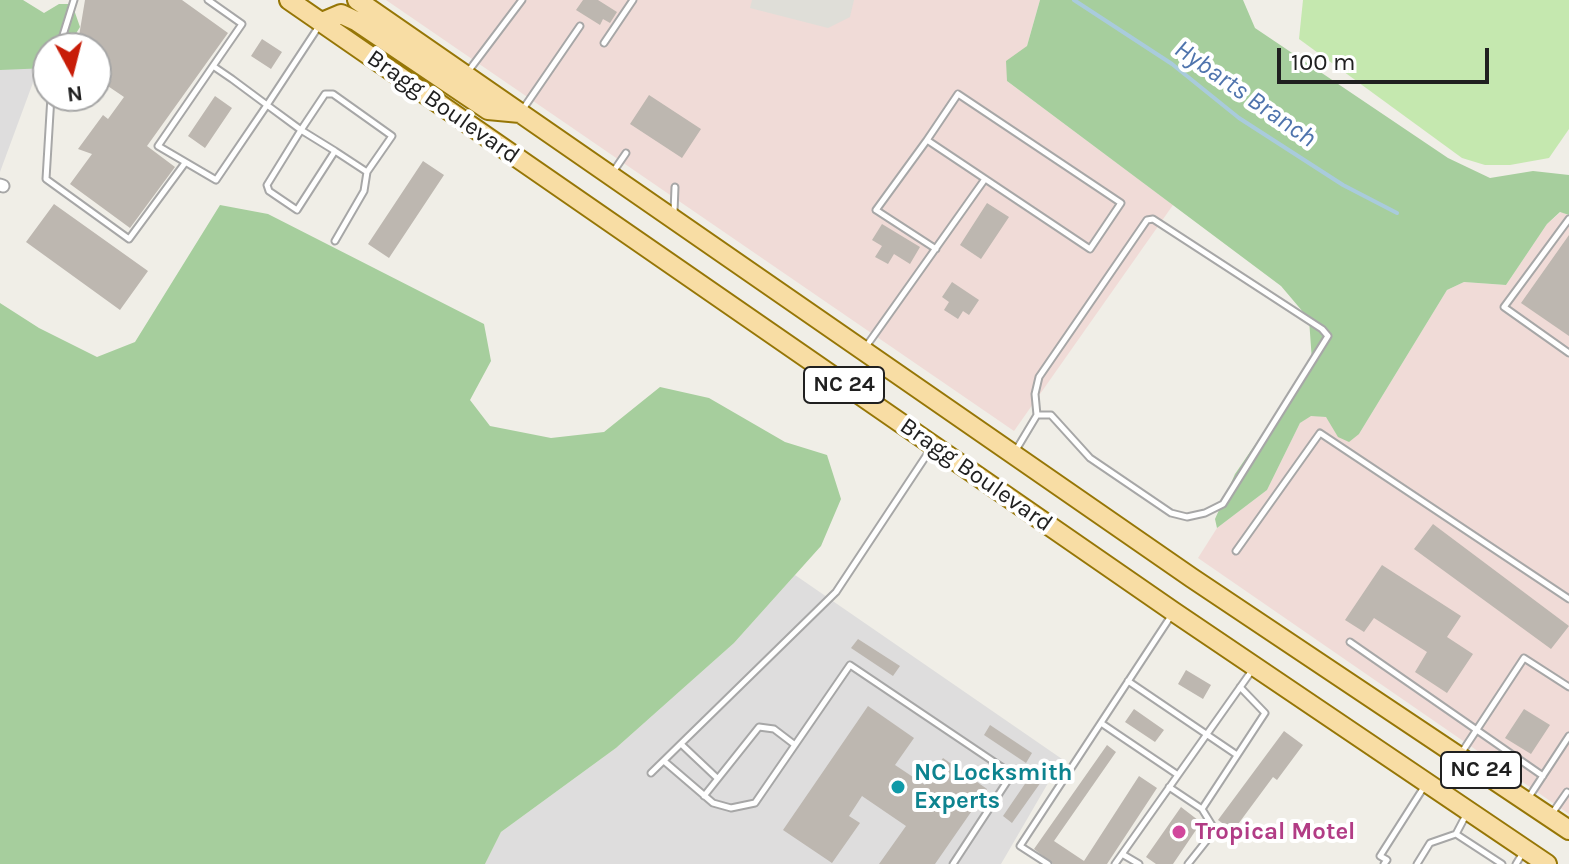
<!DOCTYPE html>
<html>
<head>
<meta charset="utf-8">
<style>
	body { margin:0 }
	#map { position:relative; width:1569px; height:864px; overflow:hidden; background:#f0eee7; font-family:Karla,sans-serif }
	canvas { display:block }
	.north { position:absolute; left:32px; top:32px; width:80px; height:80px; box-sizing:border-box; background:#fff; border:2px solid #a6a6a6; border-radius:50%; rotate:173deg; font-size:22px; font-weight:700; line-height:32px; text-align:center; color:#202020 }
	.north::after { content:''; display:block; margin:auto; width:28px; height:36px; background:#c81d08; clip-path:polygon(50% 0,100% 100%,50% 72%,0 100%) }
	.scale { position:absolute; left:1277px; top:48px; width:212px; height:36px; box-sizing:border-box; border:4px solid #202020; border-top:0; padding-left:10px; font-size:24px; line-height:28px; white-space:nowrap; color:#202020; -webkit-text-stroke:6px #fff; paint-order:stroke }
</style>
</head>
<body>
<div id="map">
<canvas width="1569" height="864"></canvas>
<div class="north">N</div>
<div class="scale">100 m</div>
</div>
<script>
const g = document.querySelector('canvas').getContext('2d');
g.lineJoin = 'round';
function paint(path, color) { g.fillStyle = color; g.fill(path, 'evenodd'); }
const shape = rows => new Path2D(rows.map(r => 'M' + r).join(''));
function stroke(path, color, width, dash) { g.strokeStyle = color; g.lineWidth = width; g.lineCap = dash ? 'butt' : 'round'; g.setLineDash(dash || []); g.stroke(path); }
function write(font, color, halo, rows, align = 'center') {
  g.font = font + ' Karla,sans-serif'; g.lineWidth = 8; g.setLineDash([]); g.textBaseline = 'middle'; g.strokeStyle = halo; g.fillStyle = color; for (const [text, x, y, turn = 0] of rows) {
    g.save(); g.translate(x, y); g.rotate((+turn || 0) * Math.PI / 180); g.textAlign = isNaN(turn) ? turn : align; if (halo) g.strokeText(text, 0, 0); g.fillText(text, 0, 0); g.restore();
  }
}
paint(shape([
	[0,42,38,69,0,172],
	[795,575,1062,759,1001,864,485,864,501,832,616,748,734,643]
]), '#dedddd');
paint(shape([
	[386,0,1040,0,1027,46,1007,81,1173,205,1014,431],
	[1561,212,1569,215,1569,814,1198,558,1217,528,1267,490,1300,423,1311,415,1326,417,1359,434,1447,290,1464,282,1506,285,1547,224]
]), '#f0dbd7');
paint(shape([
	[752,0,854,0,850,17,828,28,750,8]
]), '#dfded8');
paint(shape([
	[1303,0,1569,0,1569,129,1549,158,1510,165,1485,165,1462,158,1299,39]
]), '#c5e8af');
paint(shape([
	[0,0,23,0,44,13,59,4,72,4,80,27,67,48,48,48,48,68,0,70],
	[1040,0,1243,0,1255,28,1448,158,1490,178,1533,171,1569,175,1569,215,1560,212,1547,224,1506,285,1464,282,1447,290,1359,434,1349,442,1338,437,1326,417,1311,416,1300,423,1267,490,1217,528,1215,519,1235,474,1312,361,1309,319,1281,286,1007,81,1006,61,1027,46],
	[220,205,268,214,484,324,491,361,470,400,490,426,551,438,604,432,660,387,709,398,785,442,827,455,841,499,821,546,734,643,616,748,501,832,485,864,0,864,0,303,39,328,97,357,135,342]
]), '#a6ce9d');
stroke(shape([
	[1074,0,1172,64,1239,118,1343,185,1397,213]
]), '#a9cbdc', 4);
paint(shape([
	[85,0,182,0,228,33,147,146,175,167,130,228,70,184,92,154,78,149,103,115,108,119,124,97,96,78,96,48,77,48],
	[583,0,598,0,617,12,610,23,603,19,600,25,576,10],
	[262,39,282,52,271,69,251,56],
	[649,95,701,129,682,158,630,124],
	[215,96,232,108,205,148,188,136],
	[423,161,444,175,389,258,368,244],
	[987,203,1009,217,981,259,960,245],
	[54,204,148,271,120,310,26,242],
	[882,224,920,247,910,264,894,254,888,264,875,257,882,246,872,240],
	[1569,235,1569,336,1521,303],
	[952,282,979,300,969,315,963,311,958,319,944,310,949,302,942,297],
	[1433,524,1569,626,1551,649,1414,549],
	[1382,565,1461,616,1447,637,1473,654,1447,693,1415,672,1427,652,1374,618,1364,632,1345,620],
	[858,639,900,666,893,676,851,648],
	[1186,670,1211,685,1203,699,1178,684],
	[868,706,914,738,895,765,925,785,943,758,987,789,935,864,879,864,906,826,862,796,849,816,860,823,832,863,783,830],
	[1134,709,1164,730,1155,742,1125,722],
	[1524,709,1550,725,1531,754,1505,738],
	[990,725,1032,753,1026,763,984,735],
	[1284,731,1303,745,1277,780,1273,777,1233,831,1218,820],
	[1107,745,1116,752,1054,841,1084,861,1139,776,1157,788,1107,864,1053,864,1034,849],
	[1031,775,1041,782,1012,823,1003,816],
	[1181,807,1207,827,1202,834,1196,830,1173,864,1156,864,1146,857]
]), '#bdb7b0');
const lane = shape([
	[208,0,242,24,213,66],
	[319,26,267,105,216,180,158,146,213,66,232,79,267,105,301,130,335,151,367,172,392,136,333,94,325,94,301,130,267,185,269,191,297,210,335,151],
	[604,43,633,0],
	[59,48,74,0],
	[467,73,522,0],
	[958,94,1121,203,1090,249,927,140,958,94],
	[51,96,46,179,129,239,185,163],
	[523,109,580,26],
	[927,140,876,210,936,249],
	[613,172,626,153],
	[674,212,675,187],
	[1569,219,1504,307,1569,353],
	[335,241,364,191,367,172],
	[865,348,985,179],
	[1016,450,1037,415,1051,415,1090,458,1171,513,1187,517,1205,513,1223,504,1328,336,1322,329,1153,219,1147,220,1039,377,1035,394,1037,415],
	[1236,551,1320,433,1569,599],
	[1350,642,1543,776],
	[1128,681,1237,755],
	[1101,723,1178,775],
	[681,744,717,778],
	[1462,752,1524,658,1569,687],
	[664,761,713,803,731,808,755,803,850,665,1012,774,953,864],
	[651,773,836,592,930,450],
	[1169,787,1202,809],
	[704,796,759,727,774,729,795,745],
	[1529,797,1569,736],
	[1466,815,1456,834,1502,864],
	[1551,815,1567,792],
	[1122,854,1139,864],
	[1048,864,1020,846,1171,616],
	[1115,864,1253,669],
	[1188,864,1215,830,1202,809,1265,713,1240,687],
	[1384,864,1387,860,1380,856,1424,787],
	[1417,864,1430,843,1456,834],
	[1516,864,1524,851]
]);
const street = shape([
	[0,185,3,186]
]);
const primary = shape([
	[289,0,1174,612,1547,864],
	[357,0,1192,578,1569,830],
	[322,22,341,14,356,21,488,110,520,113]
]);
stroke(lane, '#a7a7a7', 9);
stroke(street, '#a7a7a7', 15);
stroke(primary, '#967606', 22);
stroke(lane, '#fff', 5);
stroke(street, '#fff', 11);
stroke(primary, '#f8dda4', 18);
for (const [x, y, r, color] of [
	[898,787,8,"#0f9aa8"],
	[1179,832,8,"#d1479c"]
]) { const dot = new Path2D(); dot.arc(x, y, r, 0, 2 * Math.PI); g.fillStyle = color; g.fill(dot); stroke(dot, '#fff', 3); }
for (const [x, y, w] of [
	[844,385,80],
	[1481,770,80]
]) { const box = new Path2D(); box.roundRect(x - w / 2, y - 18, w, 36, 6); g.fillStyle = '#fff'; g.fill(box); stroke(box, '#202020', 2); }
write('bold 22px', '#202020', null, [
	["NC 24",844,385],
	["NC 24",1481,770]
]);
write('24px', '#202020', '#fff', [
	["Bragg Boulevard",443,107,35],
	["Bragg Boulevard",976,475,35]
]);
write('bold 24px', '#0d838f', '#fff', [
	["NC Locksmith",914,773],
	["Experts",914,801]
], 'left');
write('bold 24px', '#b23c85', '#fff', [
	["Tropical Motel",1195,832]
], 'left');
write('italic 26px', '#4f74ad', '#fff', [
	["Hybarts Branch",1245,94,35]
]);
</script>
</body>
</html>
